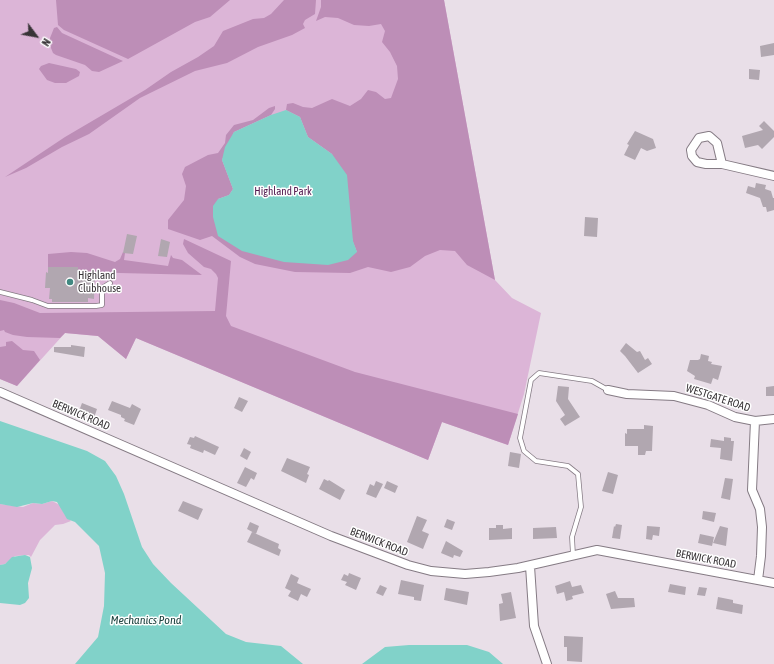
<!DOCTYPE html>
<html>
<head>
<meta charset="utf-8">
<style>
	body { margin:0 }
	#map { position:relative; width:774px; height:664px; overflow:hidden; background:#e9dfe8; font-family:"Asap Condensed",sans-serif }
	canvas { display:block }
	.north { position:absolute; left:16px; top:16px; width:40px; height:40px; -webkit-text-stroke:3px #fff; paint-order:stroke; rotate:122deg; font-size:11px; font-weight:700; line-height:16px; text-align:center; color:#383437 }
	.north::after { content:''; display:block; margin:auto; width:14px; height:18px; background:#383437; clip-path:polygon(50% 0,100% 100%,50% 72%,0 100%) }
</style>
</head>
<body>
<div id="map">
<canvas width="774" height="664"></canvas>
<div class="north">N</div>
</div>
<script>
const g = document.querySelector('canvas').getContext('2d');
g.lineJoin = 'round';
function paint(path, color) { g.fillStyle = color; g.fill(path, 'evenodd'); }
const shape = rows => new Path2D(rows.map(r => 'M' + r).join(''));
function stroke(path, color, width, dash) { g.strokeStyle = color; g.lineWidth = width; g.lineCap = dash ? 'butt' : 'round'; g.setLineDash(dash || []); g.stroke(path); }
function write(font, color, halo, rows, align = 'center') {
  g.font = font + ' "Asap Condensed",sans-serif'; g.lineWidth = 3; g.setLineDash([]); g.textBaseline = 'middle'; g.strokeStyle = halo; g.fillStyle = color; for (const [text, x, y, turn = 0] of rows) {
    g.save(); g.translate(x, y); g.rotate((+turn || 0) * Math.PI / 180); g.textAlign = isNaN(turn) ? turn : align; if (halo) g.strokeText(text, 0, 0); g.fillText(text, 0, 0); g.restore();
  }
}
paint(shape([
	[0,0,444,0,495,280,512,298,541,313,524,394,508,445,442,422,428,460,136,338,126,359,98,336,65,333,17,386,0,379],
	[52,501,60,505,65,515,71,521,63,524,55,525,40,540,31,557,29,555,15,556,5,564,0,565,0,504,23,507,33,503,42,504]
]), '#dcb5d7');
paint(shape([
	[56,0,230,0,210,17,195,22,128,59,64,30,58,25],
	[284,0,316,0,315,14,305,20,303,24,305,28,292,35,258,47,227,63,195,71,140,98,89,134,62,147,26,168,5,177,65,137,145,90,171,72,198,57,214,46,223,31,253,19,264,18,271,14],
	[321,0,444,0,495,280,467,265,455,251,440,250,425,256,410,267,391,272,368,267,350,273,295,272,255,264,240,257,212,236,200,240,168,229,168,220,184,200,186,186,182,174,185,167,208,155,218,153,225,143,226,135,234,125,253,120,269,108,275,106,275,109,271,115,234,132,222,160,233,189,229,195,218,199,357,252,353,242,332,154,308,137,300,117,286,110,287,104,293,103,303,107,312,108,332,99,350,106,361,99,368,90,376,92,385,99,391,98,398,79,397,66,390,52,382,42,385,31,381,24,369,26,354,25,338,18,325,17,316,21,321,7],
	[57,27,62,33,123,61,99,72,92,71,85,65,56,55,53,53,51,48,50,38,54,28],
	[49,63,76,69,80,72,79,76,66,83,55,83,47,80,39,69,41,66],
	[184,239,231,261,226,316,231,326,355,372,518,414,508,445,442,422,428,460,136,338,126,359,98,336,65,333,60,338,27,337,13,335,5,332,4,330,0,331,0,300,14,303,40,313,215,311,218,278,216,274,211,269,204,267,188,253,183,244],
	[71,252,87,253,115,262,120,259,123,252,125,253,124,260,168,266,171,255,173,258,182,260,202,275,78,272,78,267,48,267,48,254],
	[12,341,23,350,34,351,40,360,17,386,0,379,0,347,6,346,6,342]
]), '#bd8eb7');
paint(shape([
	[286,110,300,117,308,137,332,154,347,175,353,241,357,252,348,260,328,265,284,262,242,251,218,236,213,217,213,206,218,199,229,195,233,189,222,160,225,147,234,132,271,115],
	[0,421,87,451,105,461,116,476,124,494,142,547,153,564,171,583,226,634,246,642,281,646,303,664,75,664,98,637,104,606,105,573,99,546,75,522,67,519,57,502,52,501,42,504,33,503,17,507,0,504],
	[25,555,30,557,32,568,28,583,29,598,25,603,20,605,0,603,0,565,5,564,12,557],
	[409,645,467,645,489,652,503,664,362,664,385,647]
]), '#81d2c9');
paint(shape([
	[774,43,774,55,761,57,760,46],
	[749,69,760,70,759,80,749,79],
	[764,121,774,131,774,137,762,149,758,145,745,148,742,136,763,130,759,126],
	[635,131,653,139,656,148,647,151,641,148,635,160,624,155,629,145,627,144],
	[756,183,766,185,765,189,771,191,773,198,774,198,774,210,767,212,766,207,763,207,760,198,746,193,748,186,755,188],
	[585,217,598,218,597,237,584,236],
	[127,234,137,236,133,254,123,253],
	[161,239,170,242,167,257,158,256],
	[48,267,78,267,78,272,95,272,94,299,88,298,88,302,52,302,52,299,49,299,50,288,45,288,46,272,48,273],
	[626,343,637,352,640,351,645,360,648,358,652,364,638,373,625,356,620,351],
	[71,345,85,347,84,357,54,352,54,347,71,347],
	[701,354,709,356,708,361,712,362,711,364,722,366,718,380,713,378,711,384,694,379,695,376,687,371,690,360,698,360,700,359],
	[558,386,569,387,568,399,580,417,565,426,560,419,565,415,556,401],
	[774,386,774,396,766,396,766,387],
	[239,397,248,401,242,412,234,408],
	[112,401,130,408,132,404,141,409,134,425,124,421,125,419,121,417,121,415,108,410],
	[82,403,97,409,94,418,79,411],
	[644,425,653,426,652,451,646,451,645,455,638,455,638,446,625,446,625,433,627,434,627,429,644,429],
	[195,436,219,447,215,455,204,450,203,453,190,448,191,445,187,444,190,437,194,438],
	[724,437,731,438,731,441,734,441,732,461,720,459,721,448,710,447,711,439,724,441],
	[244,448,251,452,247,460,240,456],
	[510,452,521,454,519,468,508,466],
	[287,458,310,467,307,474,309,475,306,483,281,471],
	[245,467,257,473,254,480,251,478,246,487,237,483],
	[608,472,618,475,613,494,602,491],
	[725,478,733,479,730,500,721,498],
	[324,479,328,481,329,480,345,490,340,500,319,489],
	[376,481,383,484,376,498,366,494,370,484,374,486],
	[387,481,398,486,395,493,384,488],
	[183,501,203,509,198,520,178,511],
	[703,511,716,513,714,522,702,519],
	[417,516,427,520,422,531,429,534,423,549,407,542],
	[447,519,455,522,452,530,444,527],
	[250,522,259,526,256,534,247,529],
	[616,524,622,525,620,539,612,538,614,526,615,527],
	[496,525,503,525,503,529,512,528,512,539,489,540,489,528,496,528],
	[647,526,660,527,659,536,653,535,652,540,646,539],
	[720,526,728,528,726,546,713,543],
	[556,527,557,538,533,539,533,528],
	[252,532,279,544,278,548,281,550,279,556,247,542],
	[700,534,714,537,712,546,698,543],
	[446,541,463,551,460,557,454,555,453,558,441,553],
	[349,573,361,578,356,590,345,585,347,582,341,580,344,574,348,576],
	[291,574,299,578,297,583,311,589,307,597,301,594,298,601,288,596,291,591,285,588],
	[401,580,424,585,421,601,414,600,414,597,398,594],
	[570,581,572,587,581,585,584,593,572,596,573,599,566,601,564,592,557,594,555,586],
	[670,584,686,587,685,595,668,592],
	[380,585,387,588,383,596,376,593],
	[699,587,707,588,705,596,697,595],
	[446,588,469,592,467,605,444,600],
	[615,591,618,598,634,598,635,607,611,609,606,594],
	[511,592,516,618,500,621,499,604,503,603,501,594],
	[718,597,733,600,733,603,743,605,742,614,716,609],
	[564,636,583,637,582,662,567,661,567,647,564,647]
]), '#b1a7b0');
const service = shape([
	[0,292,32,300,48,306,96,306,102,305,102,288,110,283],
	[573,555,572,537,581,507,578,474,568,466,536,461,524,451,520,438,531,380,539,373,592,381,608,390]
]);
const minor = shape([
	[722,164,717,143,709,136,699,138,691,150,692,156,697,162,706,164,722,164,774,176],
	[608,390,627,394,674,396,708,405,735,417,755,421,774,419],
	[0,392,331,536,408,565,431,571,465,574,489,572,518,568,597,550,774,583],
	[755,421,752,490,760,509,762,527,761,556,758,580],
	[530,566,534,626,547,664]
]);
stroke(service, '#857b84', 5.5);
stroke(minor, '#857b84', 10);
stroke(service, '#fff', 4);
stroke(minor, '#fff', 8);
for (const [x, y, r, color] of [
	[70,282,4,"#418881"]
]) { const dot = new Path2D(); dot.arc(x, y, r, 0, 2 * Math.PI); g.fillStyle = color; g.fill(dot); stroke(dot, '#fff', 1.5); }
write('11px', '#51174d', '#fff', [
	["Highland Park",283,192]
]);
write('11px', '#383437', '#fff', [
	["Highland",78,276],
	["Clubhouse",78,289]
], 'left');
write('11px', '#383437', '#fff', [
	["WESTGATE ROAD",718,398,18],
	["BERWICK ROAD",81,415,23],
	["BERWICK ROAD",379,542,21],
	["BERWICK ROAD",706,559,11]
]);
write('italic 12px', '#1d433f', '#fff', [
	["Mechanics Pond",146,620]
]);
</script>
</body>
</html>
